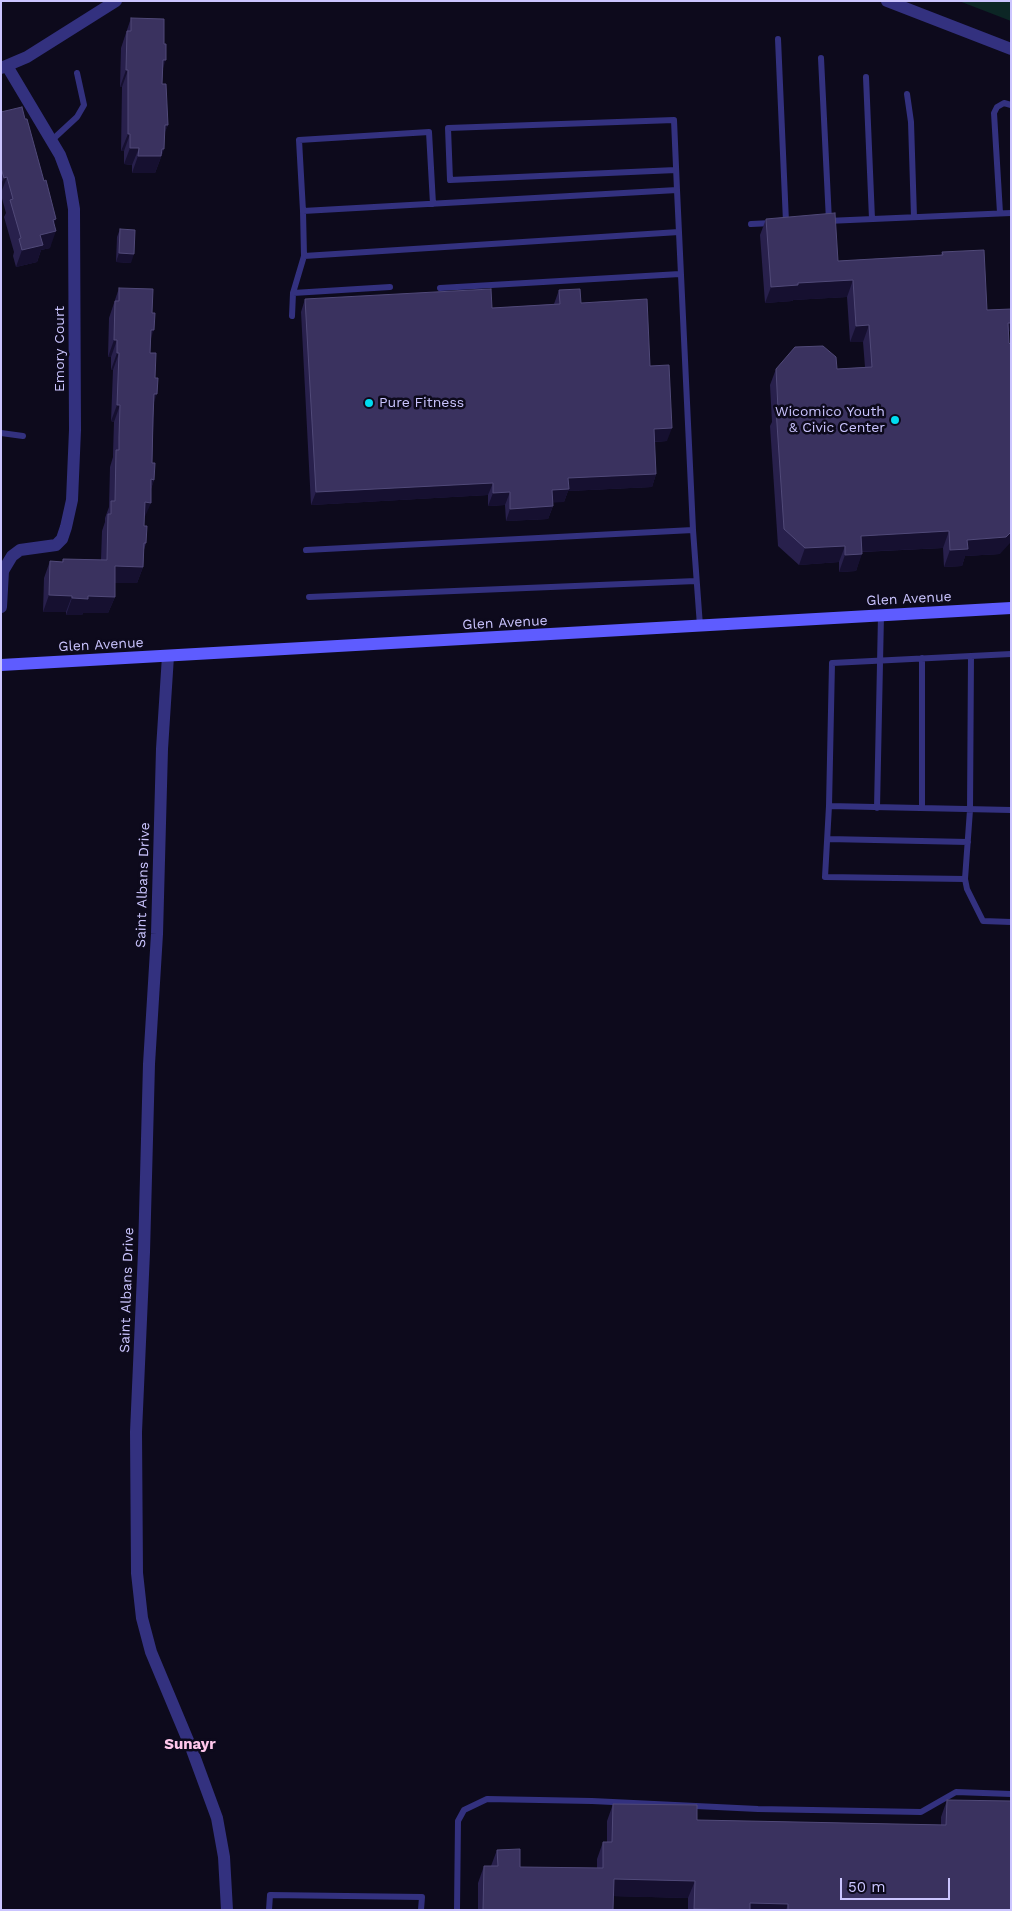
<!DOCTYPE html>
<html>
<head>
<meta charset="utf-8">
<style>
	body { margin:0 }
	#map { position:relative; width:1012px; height:1911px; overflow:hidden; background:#0d0a1c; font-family:"Work Sans",sans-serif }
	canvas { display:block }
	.frame { position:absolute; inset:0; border:2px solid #cbc5ff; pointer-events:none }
	.scale { position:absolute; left:840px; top:1878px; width:110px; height:22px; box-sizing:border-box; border:2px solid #cbc5ff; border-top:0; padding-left:6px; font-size:15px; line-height:18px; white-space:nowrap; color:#cbc5ff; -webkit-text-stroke:4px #0d0a1c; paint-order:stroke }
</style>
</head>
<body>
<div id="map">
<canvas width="1012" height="1911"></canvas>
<div class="frame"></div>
<div class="scale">50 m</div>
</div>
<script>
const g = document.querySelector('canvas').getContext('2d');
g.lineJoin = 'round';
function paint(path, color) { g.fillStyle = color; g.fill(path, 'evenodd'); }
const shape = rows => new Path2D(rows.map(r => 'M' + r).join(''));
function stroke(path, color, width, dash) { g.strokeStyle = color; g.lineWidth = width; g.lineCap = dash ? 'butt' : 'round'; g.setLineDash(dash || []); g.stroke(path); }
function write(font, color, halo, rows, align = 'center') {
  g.font = font + ' "Work Sans",sans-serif'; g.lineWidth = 5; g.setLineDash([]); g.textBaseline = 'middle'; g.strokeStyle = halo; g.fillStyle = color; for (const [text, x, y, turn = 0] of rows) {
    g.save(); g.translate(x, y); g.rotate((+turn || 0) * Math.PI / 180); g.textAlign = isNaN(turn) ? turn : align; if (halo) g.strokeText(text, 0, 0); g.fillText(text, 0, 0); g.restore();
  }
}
paint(shape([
	[959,1,1011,1,1011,21]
]), '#0c2625');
stroke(shape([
	[778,39,786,222],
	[821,58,829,221],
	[866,77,872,219],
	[907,94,911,122,914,217],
	[51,141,77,117,84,105,77,73],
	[676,170,450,180,448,128,674,120,677,190],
	[303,211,299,140,429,132,433,204],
	[1000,213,994,113,997,107,1004,103,1011,105],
	[827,221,1011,213],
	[751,224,772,223],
	[304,256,679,232],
	[440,288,680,274],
	[293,293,390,287],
	[292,316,293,293,304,256,303,211,677,190,693,530],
	[1,433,23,436],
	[306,550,693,530,700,626],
	[309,597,696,581],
	[1011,654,832,663,829,806,1011,810],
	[971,656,970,810,965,879,967,889,983,921,1011,922],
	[829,806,825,877,965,879],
	[877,808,881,615],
	[922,808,922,658],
	[828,839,968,842],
	[269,1910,270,1895,422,1897,421,1910],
	[457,1910,458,1821,464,1810,487,1799,592,1801,758,1809,921,1812,956,1792,1011,1794]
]), '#33317f', 6);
stroke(shape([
	[887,1,1011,49],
	[1,68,27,57,116,1],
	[1,607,3,571,12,556,20,550,56,545,62,539,66,527,72,500,75,430,74,209,69,179,60,155,7,66],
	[168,656,162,749,157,934,149,1064,144,1252,136,1432,137,1573,142,1618,151,1652,192,1750,217,1818,224,1857,227,1910]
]), '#33317f', 12);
stroke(shape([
	[1,665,1011,608]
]), '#5e5cff', 12);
paint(shape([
	[131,18,163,70,162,84,168,125,164,133,164,149,155,173,132,173,132,165,124,164,124,151,121,151,122,87,120,87,121,48],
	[1,112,25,119,54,224,50,248,41,250,37,262,16,267,13,256,14,252,4,217,6,213,1,195],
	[766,219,838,261,941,255,942,252,987,310,1011,309,1011,327,1008,334,1000,554,965,556,962,566,944,567,943,548,862,552,856,571,839,572,839,562,799,565,778,546,770,426,772,422,770,385,776,369,837,369,865,367,863,342,850,342,847,297,793,300,792,301,765,303,760,235],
	[120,229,131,263,116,262,117,237],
	[119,288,151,339,150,353,154,403,152,463,154,480,151,489,144,519,144,526,146,543,144,550,143,567,137,583,115,583,115,597,108,613,83,613,82,615,66,615,66,612,43,612,44,578,50,561,62,562,63,559,101,560,102,531,105,522,105,518,109,507,110,467,113,457,113,454,114,422,111,421,113,370,111,370,111,357,108,357,109,318],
	[559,290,581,303,650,366,667,441,654,442,656,474,652,487,568,491,564,502,553,502,553,506,548,519,506,521,505,505,488,506,488,495,311,505,301,312,305,299,492,308,554,304],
	[947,1800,1011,1910,688,1910,688,1898,613,1896,613,1910,478,1910,478,1883,484,1866,491,1866,497,1850,520,1867,597,1868,597,1859,603,1842,607,1842,607,1821,613,1804,697,1820,941,1825,941,1817]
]), '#28204c');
paint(shape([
	[163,60,166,60,160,77],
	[126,70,128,70,122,87,120,87],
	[165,125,168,125,161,142],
	[128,134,130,134,124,151,121,151],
	[130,148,139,148,132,165,124,164],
	[162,149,164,149,155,173,132,173,138,156],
	[7,177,1,193,1,184,4,178],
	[56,219,51,232,56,231,50,248,41,250,37,262,16,267,22,250,53,220],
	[119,253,134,254,131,263,116,262],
	[853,280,847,297,793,300,792,301,765,303,771,287,798,283],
	[1008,323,1011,323,1011,327,1006,340],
	[869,325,863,342,850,342,856,326],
	[151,330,154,330,148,347],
	[114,340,117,340,111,357,108,357],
	[117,353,119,353,113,370,111,370],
	[154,394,157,394,151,411],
	[117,405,120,405,114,422,111,421],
	[672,428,667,441,649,442,654,429],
	[656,474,652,487,568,491,564,502,547,503,552,490,568,478],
	[151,479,154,480,148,497],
	[493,483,488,495,311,505,316,492],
	[510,492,505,505,488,506,493,493],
	[145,502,151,503,144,519],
	[553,506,548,519,506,521,510,509],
	[949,531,943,548,855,552,861,536],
	[1011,532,1011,542,1000,554,965,556,962,566,944,567,950,550,967,540],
	[845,546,839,562,799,565,805,548],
	[862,554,856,571,839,572,845,555],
	[115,566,143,567,137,583,109,583],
	[49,595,72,596,66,612,43,612],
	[88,596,115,597,108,613,83,613,82,615,66,615,72,598],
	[614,1879,695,1881,688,1898,608,1896],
	[750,1903,788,1904,786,1910,748,1910]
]), '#161030');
const building = shape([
	[131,18,164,19,164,44,166,44,166,60,163,60,162,84,166,84,168,125,165,125,164,149,162,149,161,156,138,156,139,148,130,148,130,134,128,134,128,70,126,70,127,31,131,31,131,18],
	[22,107,25,119,27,119,44,181,46,180,56,219,53,220,56,231,40,235,43,245,22,250,19,239,21,238,10,200,13,199,7,177,4,178,1,168,1,112,22,107],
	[835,213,838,261,943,255,942,252,984,250,987,310,1011,309,1011,323,1008,323,1009,343,1011,345,1011,532,1006,537,967,540,968,549,950,550,949,531,861,536,862,554,845,555,845,546,805,548,784,529,776,409,778,409,776,369,795,347,823,346,836,357,837,369,872,367,869,325,856,326,853,280,798,283,798,285,771,287,766,219,835,213],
	[120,229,135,230,134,254,119,253,120,229],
	[119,288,153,289,152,313,155,313,154,330,151,330,150,353,156,353,155,378,158,378,157,394,154,394,153,418,152,463,155,463,154,480,151,479,151,503,145,502,144,526,147,526,146,543,144,543,143,567,115,566,115,597,88,596,88,599,72,598,72,596,49,595,50,561,63,562,63,559,107,560,108,514,111,514,111,501,115,501,116,450,119,450,119,437,120,405,117,405,119,353,117,353,117,340,114,340,115,301,119,301,119,288],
	[491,289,492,308,560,304,559,290,580,289,581,303,647,299,650,366,669,365,672,428,654,429,656,474,568,478,569,489,552,490,553,506,510,509,510,492,493,493,493,483,316,492,305,299,491,289],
	[947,1800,1011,1801,1011,1910,788,1910,788,1904,750,1903,750,1910,694,1909,695,1881,614,1879,613,1910,483,1910,484,1866,498,1866,497,1850,520,1849,520,1867,603,1868,603,1842,612,1842,613,1804,697,1805,697,1820,946,1825,947,1800]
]);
paint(building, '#3a325f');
stroke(building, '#504978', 1);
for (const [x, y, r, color] of [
	[369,403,5,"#00dbf0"],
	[895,420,5,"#00dbf0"]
]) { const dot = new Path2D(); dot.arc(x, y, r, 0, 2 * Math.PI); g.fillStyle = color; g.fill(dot); stroke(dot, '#0d0a1c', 2); }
write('14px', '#cbc5ff', '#0d0a1c', [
	["Emory Court",60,349,-90],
	["Glen Avenue",909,599,-3],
	["Glen Avenue",505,623,-3],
	["Glen Avenue",101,645,-3],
	["Saint Albans Drive",143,885,-88],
	["Saint Albans Drive",127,1290,-88]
]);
write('14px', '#cbc5ff', '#0d0a1c', [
	["Pure Fitness",379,403],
	["Wicomico Youth",885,412,"right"],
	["& Civic Center",885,428,"right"]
], 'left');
write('bold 15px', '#ffc7eb', '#0d0a1c', [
	["Sunayr",190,1745]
]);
</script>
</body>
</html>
